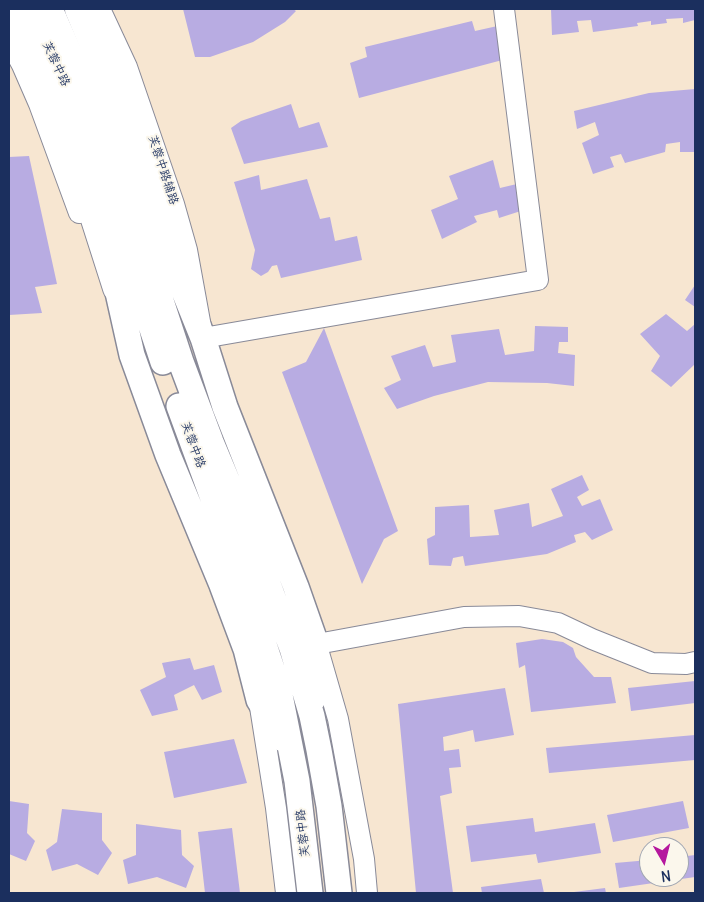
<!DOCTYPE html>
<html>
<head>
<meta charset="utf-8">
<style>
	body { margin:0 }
	#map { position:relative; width:704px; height:902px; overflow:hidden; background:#f7e6d1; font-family:Delius,sans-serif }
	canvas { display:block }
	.frame { position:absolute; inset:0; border:10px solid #1b2f5e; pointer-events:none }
	.north { position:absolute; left:639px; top:837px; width:50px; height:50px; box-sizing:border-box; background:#fbf7ec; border:1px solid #a1a7b3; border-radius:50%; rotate:172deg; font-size:14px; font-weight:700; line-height:20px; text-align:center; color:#1b2f5e }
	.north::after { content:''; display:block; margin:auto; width:18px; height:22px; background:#b5179e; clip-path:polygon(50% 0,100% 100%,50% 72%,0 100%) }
</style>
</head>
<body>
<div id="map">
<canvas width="704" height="902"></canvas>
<div class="frame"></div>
<div class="north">N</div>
</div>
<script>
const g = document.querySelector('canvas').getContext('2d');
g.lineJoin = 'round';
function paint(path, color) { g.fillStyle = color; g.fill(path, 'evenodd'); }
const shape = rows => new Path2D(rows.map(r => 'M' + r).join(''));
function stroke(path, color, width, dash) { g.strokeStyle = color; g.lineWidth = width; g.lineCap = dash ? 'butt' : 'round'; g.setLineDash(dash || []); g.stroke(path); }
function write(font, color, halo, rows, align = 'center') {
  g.font = font + ' Delius,"LXGW WenKai TC",sans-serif'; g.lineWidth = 4; g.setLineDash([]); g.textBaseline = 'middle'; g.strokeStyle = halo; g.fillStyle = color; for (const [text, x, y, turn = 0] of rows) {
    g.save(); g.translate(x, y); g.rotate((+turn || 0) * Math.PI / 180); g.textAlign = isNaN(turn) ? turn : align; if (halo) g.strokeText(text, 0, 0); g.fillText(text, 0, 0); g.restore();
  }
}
paint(shape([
	[183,9,293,9,296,11,285,22,253,42,210,57,195,57],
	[551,9,695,9,695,20,683,23,683,18,666,19,667,23,651,25,651,21,637,23,638,26,593,32,591,20,577,21,579,32,552,35],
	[472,21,475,31,502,25,510,58,359,98,350,63,367,57,365,47],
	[695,89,695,152,680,152,680,142,666,144,665,152,625,163,621,154,610,157,614,167,593,174,582,143,599,135,595,122,577,129,574,111,649,93],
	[291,104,299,128,319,122,328,147,244,164,231,128,241,121],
	[29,156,57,284,35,287,42,313,9,315,9,157],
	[493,160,500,188,521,183,527,209,499,218,497,210,474,216,477,222,442,239,431,210,458,199,449,176],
	[259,175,261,190,307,179,320,219,330,217,335,241,357,236,362,260,281,278,277,265,272,266,268,272,261,276,251,269,255,250,234,182],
	[695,285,695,307,685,300],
	[666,314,687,331,695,324,695,364,671,387,651,371,660,356,640,334],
	[535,326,568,327,568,342,559,342,558,353,575,355,574,386,547,383,488,382,434,396,397,409,384,388,401,380,391,356,425,345,433,367,456,362,451,335,499,329,505,355,534,351],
	[324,328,398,531,384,539,362,584,282,372,306,362],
	[582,475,589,490,577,497,582,506,600,499,613,530,592,540,585,532,574,535,576,542,547,554,465,566,463,556,453,558,451,566,429,565,427,539,435,535,435,507,469,505,470,537,499,535,494,510,529,503,532,527,563,516,551,489],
	[542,639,563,642,573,648,576,657,594,677,611,677,616,703,531,712,525,665,519,668,516,643],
	[190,658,194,670,214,665,222,692,202,700,194,685,174,695,178,710,152,716,140,690,166,677,162,663],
	[695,681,695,703,631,711,628,688],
	[505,688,514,735,475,742,473,730,443,737,444,751,459,749,461,767,449,768,452,793,440,796,453,893,416,893,398,704],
	[695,735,695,760,549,773,546,748],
	[234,739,247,783,174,798,164,752],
	[9,801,29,804,27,833,35,841,26,861,9,854],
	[683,801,689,828,613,842,607,815],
	[62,809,102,813,102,840,112,853,98,875,77,864,52,871,46,850,57,842],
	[533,818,535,832,595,823,601,853,538,863,536,854,471,862,466,826],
	[136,824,181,830,182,855,194,866,186,888,157,877,128,884,123,860,136,855],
	[232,828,240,893,205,893,198,832],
	[695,855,695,877,619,888,615,863,649,860,649,877,679,877,679,857],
	[541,879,544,893,482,893,481,887],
	[605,888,606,893,574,893,574,892]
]), '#b8ace2');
const minor = shape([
	[100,9,127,67,174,204,187,250,203,338,538,280,504,9],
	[9,41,22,65,39,104,79,213],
	[301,647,464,617,519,616,558,623,592,639,652,663,686,664,695,662],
	[319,653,338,719,364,859,367,893],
	[260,707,276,808,286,893]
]);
const major = shape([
	[30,9,76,106,91,144,163,362],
	[50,9,109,142,181,362,211,442,245,523,292,648,312,716,319,750,329,806,339,893],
	[171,255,184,291,203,338,225,407,296,587,316,644,313,699],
	[117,288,132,355,168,455,222,585,246,649,259,700,283,739],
	[179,406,239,569,279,690,297,781,310,893]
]);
const highway = shape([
	[79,9,125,119,171,255],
	[9,11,35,60,57,110,78,166,117,288]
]);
stroke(minor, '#898a98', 22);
stroke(major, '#898a98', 28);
stroke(highway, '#898a98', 30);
stroke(minor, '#fff', 20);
stroke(major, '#fff', 25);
stroke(highway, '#fff', 28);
write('12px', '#1b2f5e', '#fbf7ec', [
	["芙蓉中路",56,64,65],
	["芙蓉中路辅路",163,170,72],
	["芙蓉中路",193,445,70],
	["芙蓉中路",303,833,-96]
]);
</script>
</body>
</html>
